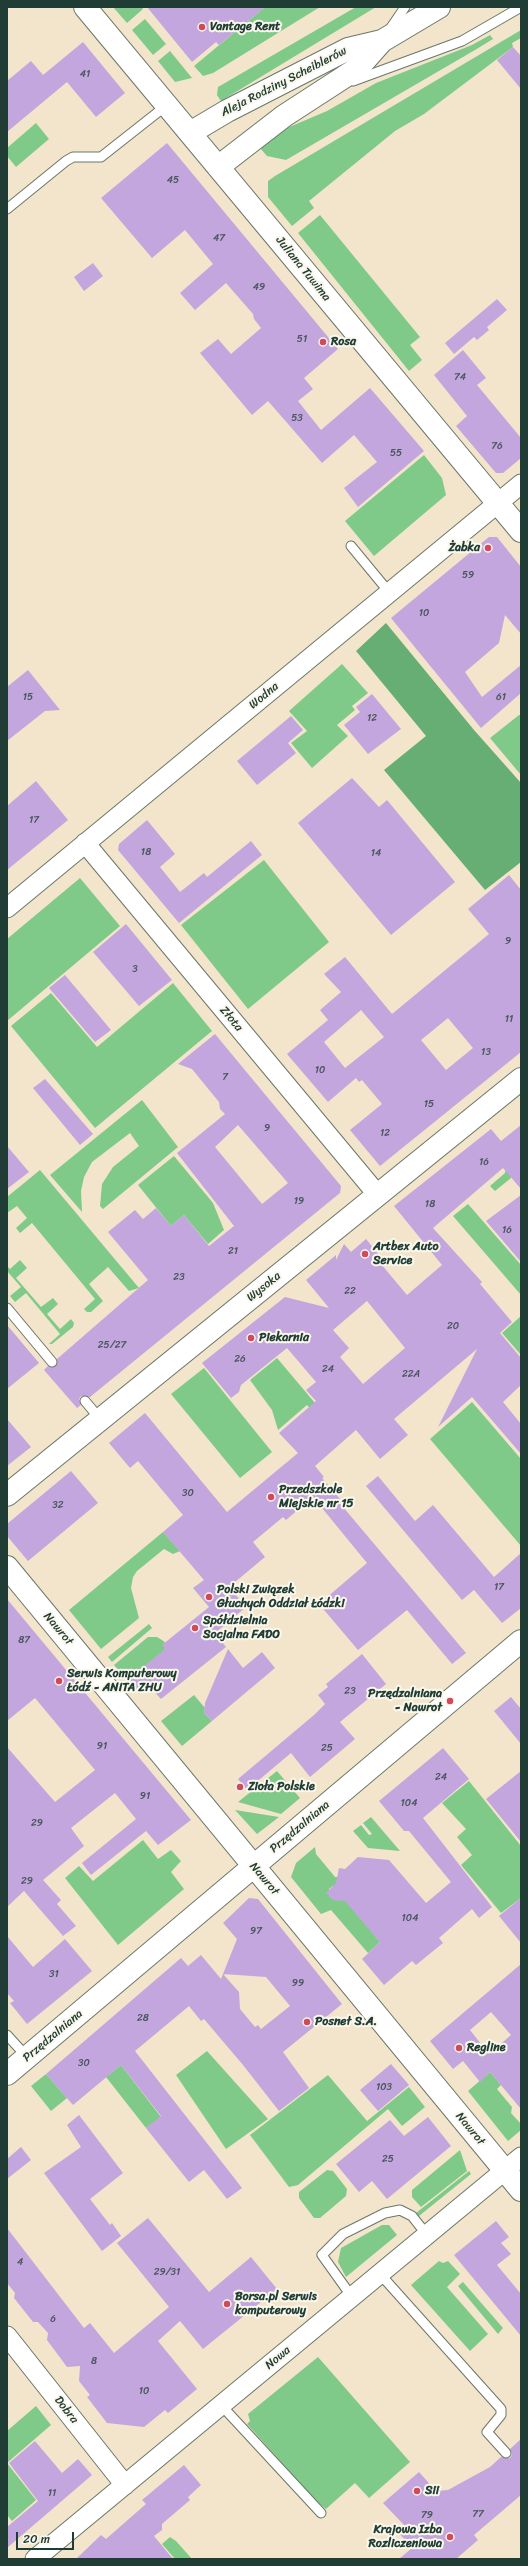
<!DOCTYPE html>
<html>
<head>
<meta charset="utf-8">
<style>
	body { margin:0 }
	#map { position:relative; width:528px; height:2566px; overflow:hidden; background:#f2e5cb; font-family:Sriracha,sans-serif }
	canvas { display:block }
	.frame { position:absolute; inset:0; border:8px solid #1f3d34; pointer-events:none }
	.scale { position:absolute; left:16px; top:2532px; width:58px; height:18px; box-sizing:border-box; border:2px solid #1f3d34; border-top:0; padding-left:5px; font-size:12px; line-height:14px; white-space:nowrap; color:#1f3d34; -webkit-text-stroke:3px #fbf7ec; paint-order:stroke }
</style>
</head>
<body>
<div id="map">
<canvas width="528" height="2566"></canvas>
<div class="frame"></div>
<div class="scale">20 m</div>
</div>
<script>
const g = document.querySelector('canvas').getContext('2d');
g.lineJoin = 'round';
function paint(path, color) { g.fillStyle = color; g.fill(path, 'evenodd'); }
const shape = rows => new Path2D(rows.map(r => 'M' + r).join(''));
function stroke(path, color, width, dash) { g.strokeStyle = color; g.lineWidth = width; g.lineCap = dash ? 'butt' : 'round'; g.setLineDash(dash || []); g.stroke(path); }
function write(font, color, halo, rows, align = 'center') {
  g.font = font + ' Sriracha,sans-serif'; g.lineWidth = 4; g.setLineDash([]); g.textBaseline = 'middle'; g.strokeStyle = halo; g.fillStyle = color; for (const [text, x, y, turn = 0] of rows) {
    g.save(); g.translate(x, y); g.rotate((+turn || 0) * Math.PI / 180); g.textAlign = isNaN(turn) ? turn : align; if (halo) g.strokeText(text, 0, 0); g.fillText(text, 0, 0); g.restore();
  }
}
paint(shape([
	[113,7,142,7,143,9,127,23],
	[265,7,320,7,213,73,203,76,194,66],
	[356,7,376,7,221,101,217,95,218,87],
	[145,19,166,44,153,55,132,30],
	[521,30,521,38,512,43,513,47,424,114,395,131,309,201,314,208,292,226,268,197,268,181,275,176],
	[490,35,493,39,475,50,286,160,267,156,260,148,287,128,327,111,376,83,472,45],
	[170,51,192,78,175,82,158,61],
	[36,123,49,139,16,167,7,156,7,148],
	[320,215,420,337,410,345,422,360,409,371,298,233],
	[424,455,442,478,446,495,374,556,345,521],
	[342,664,368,693,352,706,355,710,337,725,348,736,312,768,291,743,307,731,289,711],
	[519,715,521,715,521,775,490,738],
	[264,860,329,942,248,1009,181,925],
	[80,878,120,926,7,1021,7,939],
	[173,983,212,1031,95,1128,11,1026,51,993,97,1047],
	[142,1100,178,1147,103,1209,100,1206,102,1184,113,1167,139,1146,130,1133,92,1162,84,1177,81,1191,82,1212,50,1175],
	[174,1156,213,1203,224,1230,208,1244,184,1215,171,1226,138,1185],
	[506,1166,511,1168,511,1178,495,1191,490,1186,505,1173],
	[40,1170,87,1226,139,1288,129,1291,108,1267,89,1284,103,1301,91,1312,87,1312,84,1309,95,1299,32,1223,20,1233,16,1228,27,1218,17,1206,7,1213,7,1197],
	[468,1204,521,1265,521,1295,453,1216],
	[20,1260,27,1268,16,1278,41,1307,53,1298,58,1304,47,1314,60,1329,71,1319,74,1323,73,1327,52,1344,49,1344,60,1334,26,1293,15,1302,10,1296,21,1287,7,1271,7,1266,10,1269],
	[521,1316,521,1355,502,1333],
	[277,1358,331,1422,325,1427,307,1405,278,1430,272,1410,250,1380],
	[204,1368,272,1452,240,1478,171,1394],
	[472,1402,521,1459,521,1546,430,1439],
	[163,1532,180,1551,173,1554,164,1549,137,1571,133,1577,131,1588,139,1618,101,1649,69,1610],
	[149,1624,152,1628,112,1662,108,1657],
	[148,1637,157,1637,165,1642,163,1645,165,1648,162,1657,155,1658,128,1680,114,1665],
	[194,1695,205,1708,204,1713,212,1721,182,1746,161,1721],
	[277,1771,300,1798,281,1814,238,1802],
	[469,1781,521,1846,521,1898,501,1913,461,1865,472,1855,457,1837,466,1829,442,1803],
	[235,1810,279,1817,257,1834],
	[371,1817,400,1851,368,1848,353,1831,361,1825,369,1835,372,1834,363,1823],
	[143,1840,158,1859,171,1850,181,1861,171,1872,184,1889,118,1945,65,1878,79,1866,93,1881],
	[315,1847,316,1854,335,1877,345,1877,339,1886,333,1886,329,1889,329,1895,343,1896,380,1942,368,1953,331,1910,321,1914,291,1877,296,1863],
	[207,2051,268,2119,226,2149,176,2075],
	[121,2065,161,2117,146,2128,106,2077],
	[490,2072,501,2085,497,2089,512,2107,511,2113,521,2124,521,2130,508,2141,468,2091],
	[46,2074,67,2098,51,2111,31,2086],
	[328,2075,367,2121,409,2087,425,2107,402,2126,388,2109,298,2185,289,2187,250,2135],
	[460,2150,467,2171,421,2207,412,2197,412,2190],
	[327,2170,333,2171,347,2189,346,2196,320,2218,314,2218,299,2198,299,2192],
	[469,2171,471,2174,419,2216,417,2215,416,2213],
	[382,2225,389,2225,397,2235,346,2277,338,2262,341,2248],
	[439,2261,443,2263,448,2261,460,2274,447,2287,488,2334,470,2351,411,2285],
	[463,2282,503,2328,498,2334,458,2286],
	[318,2357,410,2462,369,2498,355,2483,326,2509,315,2500,247,2424,250,2421,248,2414],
	[36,2406,51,2425,7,2463,7,2431],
	[7,2463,36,2500,12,2521,7,2515],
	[170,2537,176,2541,192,2559,175,2559,162,2544]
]), '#7fca88');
paint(shape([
	[386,623,474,730,521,783,521,862,485,890,384,770,426,736,356,651]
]), '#67ae74');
paint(shape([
	[147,7,265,7,219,45,216,42,192,62],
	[83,42,125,93,96,117,67,82,7,132,7,81,31,61,43,75],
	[513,47,521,56,521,89,497,60],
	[167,143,338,349,304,378,313,389,298,401,321,430,370,388,424,451,358,507,344,488,377,462,354,435,322,463,268,401,252,415,200,353,218,339,231,354,261,328,254,319,253,314,226,283,195,310,180,293,213,264,185,230,152,258,101,198],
	[93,263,103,276,84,291,74,277],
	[497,299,507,310,487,327,489,330,477,340,474,337,454,354,445,343],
	[463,350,486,378,477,385,521,438,521,458,503,473,496,473,456,426,467,416,434,375],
	[489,537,497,537,521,567,521,634,505,615,499,643,465,672,482,697,521,665,521,693,481,728,391,618],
	[28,670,60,710,45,711,7,741,7,687],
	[372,694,401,729,368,754,344,725,360,712,356,707],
	[291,716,303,730,288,743,296,753,257,785,237,761],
	[352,778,379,807,387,800,455,882,391,935,298,823],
	[36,781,68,820,7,870,7,806],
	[147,820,175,854,160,867,180,892,204,873,207,877,251,841,262,855,179,923,118,850,119,844],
	[509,875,521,890,521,1052,380,1166,350,1130,382,1104,362,1080,359,1082,356,1078,328,1102,287,1054,328,1020,320,1010,341,992,324,974,345,957,392,1014,489,934,468,909],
	[361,1010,384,1037,345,1068,324,1042],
	[448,1018,473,1048,446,1070,421,1040],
	[126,924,172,980,139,1006,93,952],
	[65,975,111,1030,95,1042,49,988],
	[215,1034,341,1186,340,1193,90,1397,81,1396,79,1399,81,1405,77,1408,44,1370,48,1366,56,1366,57,1359,148,1280,108,1232,135,1210,143,1219,156,1208,171,1226,184,1215,209,1246,234,1226,177,1153,225,1114,220,1109,219,1102,192,1069,178,1064],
	[238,1125,288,1183,262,1204,215,1147],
	[45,1079,93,1134,80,1145,33,1088],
	[521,1125,521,1189,503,1168,433,1228,482,1282,480,1284,512,1322,500,1333,521,1358,521,1385,503,1402,521,1424,521,1454,472,1397,438,1427,477,1349,394,1419,408,1435,380,1459,356,1430,315,1466,324,1477,322,1478,340,1499,338,1501,466,1653,452,1664,407,1610,358,1650,319,1604,367,1563,313,1497,286,1520,283,1517,253,1542,265,1557,229,1587,246,1607,215,1633,226,1647,161,1699,149,1686,139,1694,128,1680,165,1649,162,1645,209,1607,193,1588,204,1580,163,1532,183,1515,138,1461,130,1468,109,1443,145,1413,227,1512,298,1453,279,1433,316,1401,306,1390,316,1382,287,1348,241,1385,239,1392,231,1398,202,1363,285,1297,329,1308,306,1280,336,1255,336,1260,344,1244,351,1252,366,1239,379,1255,376,1258,407,1295,442,1265,394,1206,491,1129,501,1141],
	[367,1301,405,1348,363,1384,340,1357,349,1348,333,1330],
	[7,1146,29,1172,7,1189],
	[521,1195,521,1262,486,1221],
	[7,1325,39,1363,7,1389],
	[7,1419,31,1447,7,1466],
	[71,1471,98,1503,28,1561,7,1536,7,1524],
	[378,1476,415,1521,433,1505,494,1577,521,1553,521,1608,502,1623,474,1590,462,1600,366,1486],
	[7,1599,191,1820,158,1845,146,1831,91,1875,82,1863,136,1819,115,1793,71,1828,84,1846,43,1880,61,1900,57,1904,76,1926,63,1936,24,1891,7,1907,7,1747,55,1802,95,1770,35,1698,7,1721],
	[228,1649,243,1668,262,1652,275,1668,212,1721,204,1713,205,1703],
	[362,1654,386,1684,340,1722,355,1739,310,1777,291,1753,247,1790,238,1779,314,1715,325,1704,318,1695,328,1687,326,1684],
	[511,1697,521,1709,521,1744,494,1711],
	[443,1748,469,1779,423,1818,492,1907,479,1918,472,1909,439,1938,443,1943,416,1965,412,1961,384,1985,362,1959,380,1942,345,1901,333,1900,326,1893,336,1883,339,1868,345,1869,358,1857,389,1860,426,1903,451,1882,409,1831,404,1831,379,1801],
	[521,1771,521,1842,486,1799],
	[249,1898,258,1899,342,2004,283,2052,309,2088,279,2111,243,2065,204,2019,201,2021,189,2006,135,2051,242,2188,227,2199,204,2170,189,2182,146,2128,161,2116,121,2065,73,2105,46,2074,181,1958,188,1966,201,1955,221,1979,237,1939,223,1923],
	[223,1974,266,1977,290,2006,261,2029,258,2025,255,2027,240,2009,239,1992],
	[521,1898,521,1943,499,1916],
	[7,1936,33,1967,65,1939,92,1971,27,2024,10,2003,14,2001,7,1993],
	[521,1964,521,2109,490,2072,480,2082,463,2061,453,2069,430,2041],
	[491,2012,511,2035,489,2054,470,2030],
	[391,2064,409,2085,378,2111,360,2090],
	[79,2115,123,2173,90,2199,110,2225,112,2223,121,2236,102,2251,44,2173,81,2147,67,2125],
	[428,2117,451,2146,387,2199,372,2181,359,2192,336,2164,390,2120,404,2136],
	[21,2147,31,2160,7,2179,7,2159],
	[148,2218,209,2292,251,2257,277,2289,203,2349,180,2321,158,2341,197,2389,168,2413,165,2410,144,2427,107,2423,87,2397,90,2395,79,2381,80,2366,67,2367,47,2340,48,2333,38,2322,33,2322,14,2298,15,2293,7,2283,7,2228,84,2328,90,2323,114,2353,169,2307,117,2243],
	[496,2221,509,2237,501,2243,511,2254,497,2265,521,2294,521,2336,454,2255],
	[521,2439,521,2495,474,2535,478,2540,456,2559,399,2559,412,2548,398,2532,405,2526,383,2503,419,2472,436,2491,448,2490,490,2467,501,2457,510,2458,512,2454,510,2449],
	[35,2441,62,2473,78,2459,92,2475,7,2548,7,2527,38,2501,9,2463],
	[184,2465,201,2485,188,2497,190,2500,162,2524,162,2530,154,2536,173,2559,76,2559,101,2535,106,2539,146,2504,142,2500]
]), '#c3a6dd');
const service = shape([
	[390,29,405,7],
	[353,81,462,41,521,7],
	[7,209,66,161,73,157,101,157,167,105],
	[351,546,389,592],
	[7,1308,52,1362],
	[85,1401,100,1419],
	[7,2035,27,2057],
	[380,2274,501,2409,501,2415,487,2432,506,2453],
	[352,2297,322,2255,343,2234,385,2213,400,2210,412,2216,427,2235],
	[221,2405,321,2513]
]);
const minor = shape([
	[85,843,377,1194],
	[7,908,521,484],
	[7,2336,125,2485],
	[35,2559,521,2157]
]);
const tertiary = shape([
	[85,7,521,531],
	[190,133,227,111,348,49,382,41],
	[218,167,284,116,358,68,382,41,439,7],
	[7,1495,521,1079],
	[7,1567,521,2190],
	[7,2074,521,1641]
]);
stroke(service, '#697869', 11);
stroke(minor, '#697869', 21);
stroke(tertiary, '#697869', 24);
stroke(service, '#fff', 9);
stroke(minor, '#fff', 19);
stroke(tertiary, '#fff', 22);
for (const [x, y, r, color] of [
	[202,27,4,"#d1495b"],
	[323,342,4,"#d1495b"],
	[488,548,4,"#d1495b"],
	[365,1254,4,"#d1495b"],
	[251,1338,4,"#d1495b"],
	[271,1497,4,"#d1495b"],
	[209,1597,4,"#d1495b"],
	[195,1628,4,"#d1495b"],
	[59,1681,4,"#d1495b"],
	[450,1701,4,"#d1495b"],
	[240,1787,4,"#d1495b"],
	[307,2022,4,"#d1495b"],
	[459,2048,4,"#d1495b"],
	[227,2304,4,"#d1495b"],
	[417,2491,4,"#d1495b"],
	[450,2537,4,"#d1495b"]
]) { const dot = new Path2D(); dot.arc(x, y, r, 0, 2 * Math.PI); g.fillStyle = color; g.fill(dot); stroke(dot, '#fbf7ec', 1.5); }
write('10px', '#48575e', null, [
	["41",85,74],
	["45",173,180],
	["47",219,238],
	["49",259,287],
	["51",302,339],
	["74",460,377],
	["53",297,418],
	["76",497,446],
	["55",396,453],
	["59",468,575],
	["10",424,613],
	["15",28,697],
	["61",501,697],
	["12",372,718],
	["17",34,820],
	["18",146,852],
	["14",376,853],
	["9",508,941],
	["3",135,969],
	["11",509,1019],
	["13",486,1052],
	["10",320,1070],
	["7",225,1077],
	["15",429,1104],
	["9",267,1128],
	["12",385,1133],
	["16",484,1162],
	["19",299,1201],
	["18",430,1204],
	["16",507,1230],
	["21",233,1251],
	["23",179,1277],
	["22",350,1291],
	["20",453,1326],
	["25/27",112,1345],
	["26",240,1359],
	["24",328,1369],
	["22A",411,1374],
	["30",188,1493],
	["32",58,1505],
	["17",499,1587],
	["87",24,1640],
	["23",350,1691],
	["91",102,1746],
	["25",327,1748],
	["24",441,1777],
	["91",145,1796],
	["104",409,1803],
	["29",37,1823],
	["29",27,1881],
	["104",410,1918],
	["97",256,1931],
	["31",54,1974],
	["99",298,1983],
	["28",143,2018],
	["30",84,2063],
	["103",384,2087],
	["25",388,2159],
	["4",20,2262],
	["29/31",167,2272],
	["6",53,2319],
	["8",94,2361],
	["10",144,2391],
	["11",52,2493],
	["77",478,2514],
	["79",427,2515]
]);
write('bold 12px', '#1f3d34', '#fbf7ec', [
	["Vantage Rent",210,27],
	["Rosa",331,342],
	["Żabka",480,548,"right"],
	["Artbex Auto",373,1247],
	["Service",373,1261],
	["Piekarnia",259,1338],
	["Przedszkole",279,1490],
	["Miejskie nr 15",279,1504],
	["Polski Związek",217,1590],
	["Głuchych Oddział Łódzki",217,1604],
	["Spółdzielnia",203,1621],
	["Socjalna FADO",203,1635],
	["Serwis Komputerowy",67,1674],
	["Łódź - ANITA ZHU",67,1688],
	["Przędzalniana",442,1694,"right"],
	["- Nawrot",442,1708,"right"],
	["Zioła Polskie",248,1787],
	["Posnet S.A.",315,2022],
	["Regline",467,2048],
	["Borsa.pl Serwis",235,2297],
	["komputerowy",235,2311],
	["Sii",425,2491],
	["Krajowa Izba",442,2530,"right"],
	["Rozliczeniowa",442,2544,"right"]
], 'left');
write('12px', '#1f3d34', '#fbf7ec', [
	["Aleja Rodziny Scheiblerów",284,82,-27],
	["Juliana Tuwima",303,269,51],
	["Wodna",264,696,-40],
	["Złota",231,1019,50],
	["Wysoka",264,1287,-39],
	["Nawrot",58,1629,50],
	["Przędzalniana",300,1827,-40],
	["Nawrot",264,1879,50],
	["Przędzalniana",53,2036,-40],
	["Nawrot",470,2129,51],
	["Nowa",278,2358,-40],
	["Dobra",66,2410,52]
]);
</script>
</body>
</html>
